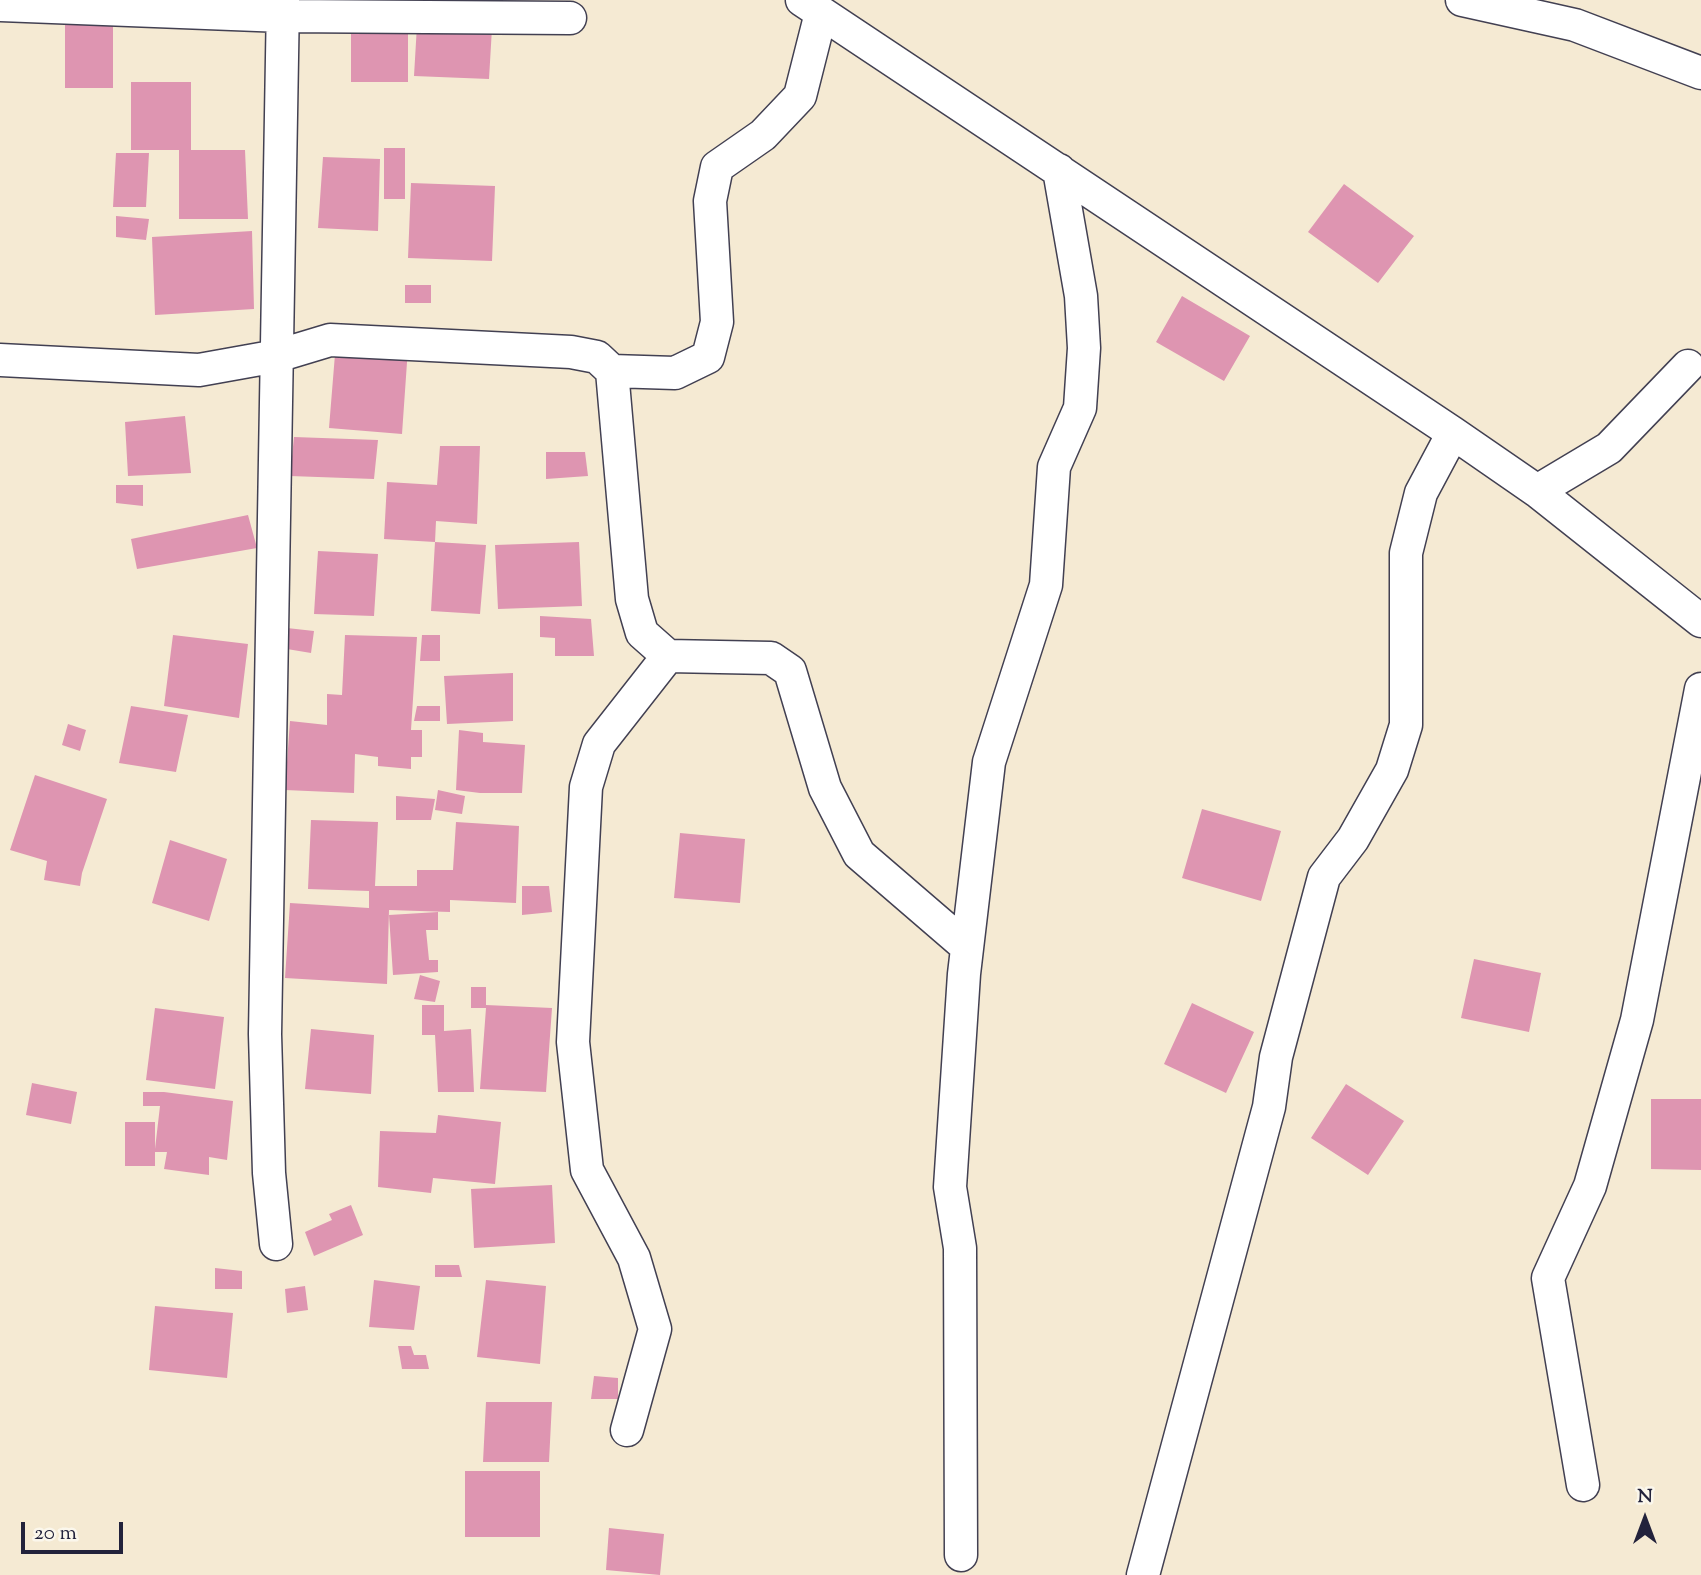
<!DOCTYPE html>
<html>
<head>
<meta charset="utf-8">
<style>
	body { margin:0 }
	#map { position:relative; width:1701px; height:1575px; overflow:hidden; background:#f5ead3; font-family:"Sorts Mill Goudy",serif }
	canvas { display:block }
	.north { position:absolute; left:1610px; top:1484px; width:70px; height:70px; -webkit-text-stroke:5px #fbf7ec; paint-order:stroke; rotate:0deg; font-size:19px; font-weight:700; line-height:28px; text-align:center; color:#22223b }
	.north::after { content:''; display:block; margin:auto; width:24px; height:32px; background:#22223b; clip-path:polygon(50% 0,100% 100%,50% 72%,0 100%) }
	.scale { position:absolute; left:21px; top:1522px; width:102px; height:32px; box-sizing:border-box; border:4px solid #22223b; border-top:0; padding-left:9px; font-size:21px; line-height:24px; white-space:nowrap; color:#22223b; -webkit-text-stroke:5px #fbf7ec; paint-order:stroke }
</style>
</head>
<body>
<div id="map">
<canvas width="1701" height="1575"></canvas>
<div class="north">N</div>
<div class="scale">20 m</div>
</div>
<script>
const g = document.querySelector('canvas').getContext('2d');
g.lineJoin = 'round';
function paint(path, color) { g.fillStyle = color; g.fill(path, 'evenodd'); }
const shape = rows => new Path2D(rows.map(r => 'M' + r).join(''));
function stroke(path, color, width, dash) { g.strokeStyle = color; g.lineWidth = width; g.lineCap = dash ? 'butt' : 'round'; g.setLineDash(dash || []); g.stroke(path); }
paint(shape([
	[65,16,113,16,113,88,65,88],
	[417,25,492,28,489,79,414,76],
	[351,28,408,28,408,82,351,82],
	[131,82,191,82,191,150,245,150,248,219,179,219,179,150,131,150],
	[384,148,405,148,405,199,384,199],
	[116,153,149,153,146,207,113,207],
	[323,157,380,159,378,231,318,228],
	[411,183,495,186,492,261,408,258],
	[1344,184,1414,236,1378,283,1308,232],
	[116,216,149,219,146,240,116,237],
	[252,231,254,309,155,315,152,237],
	[405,285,431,285,431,303,405,303],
	[1182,296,1250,336,1224,381,1156,342],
	[336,342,408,348,402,434,329,428],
	[185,416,191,473,128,476,125,422],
	[294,437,378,440,374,479,290,476],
	[440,446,480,446,477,524,436,521,435,542,384,539,387,482,437,485],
	[546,452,585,452,588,476,546,479],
	[116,485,143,485,143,506,116,503],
	[248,515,257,548,137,569,131,539],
	[435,542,486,545,480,614,431,611],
	[579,542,582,606,498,609,495,545],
	[318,551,378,554,374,616,314,614],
	[540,616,591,619,594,656,555,656,555,638,540,637],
	[287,628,314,631,311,653,287,649],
	[173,635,248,644,239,718,164,706],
	[345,635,417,637,411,730,422,730,422,757,411,757,411,769,378,766,378,757,355,754,354,793,285,790,290,721,327,725,327,694,342,695],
	[422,635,440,635,440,661,420,661],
	[513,673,513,721,447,724,444,676],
	[131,706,188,715,176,772,119,763],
	[417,706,440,706,440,721,414,721],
	[68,724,86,730,80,751,62,745],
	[459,730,483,733,483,742,525,745,522,793,480,793,456,790],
	[35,775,107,799,82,873,80,886,44,880,47,861,10,850],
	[438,790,465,796,462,814,435,810],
	[396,796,435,799,431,820,396,820],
	[1202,809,1281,831,1261,901,1182,878],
	[311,820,378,822,375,886,417,886,417,870,453,870,456,822,519,826,516,903,450,900,450,912,389,910,387,984,285,978,290,903,369,908,369,891,308,889],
	[680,833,745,839,740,903,674,898],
	[170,840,227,859,209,921,152,903],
	[522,886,549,886,552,912,522,915],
	[438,912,438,930,426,930,429,960,438,960,438,972,393,975,389,915],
	[1474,959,1541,973,1529,1032,1461,1018],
	[420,975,440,981,435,1002,414,999],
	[471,987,486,987,486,1005,552,1008,546,1092,480,1089,486,1008,471,1008],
	[1192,1003,1254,1032,1226,1093,1164,1064],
	[422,1005,444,1005,444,1031,471,1029,474,1092,438,1092,435,1035,422,1035],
	[155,1008,224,1017,215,1089,146,1080],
	[311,1029,374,1035,371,1094,305,1089],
	[32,1083,77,1092,71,1124,26,1115],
	[1346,1084,1404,1121,1368,1175,1311,1138],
	[143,1092,164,1092,233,1101,227,1160,209,1157,209,1175,164,1169,167,1152,155,1152,155,1166,125,1166,125,1122,155,1122,155,1149,160,1106,143,1106],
	[1651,1099,1701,1099,1701,1170,1651,1169],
	[438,1115,501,1122,495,1184,433,1178,431,1193,378,1187,380,1131,436,1133],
	[552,1185,555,1243,474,1248,471,1189],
	[351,1205,363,1235,314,1256,305,1232,332,1220,329,1214],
	[435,1265,459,1265,462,1277,435,1277],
	[215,1268,242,1271,242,1289,215,1289],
	[374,1280,420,1286,414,1330,369,1327],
	[486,1280,546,1286,540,1364,477,1357],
	[305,1286,308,1310,287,1313,285,1289],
	[155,1306,233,1313,227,1378,149,1370],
	[398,1346,411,1346,414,1355,426,1355,429,1369,402,1369],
	[594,1376,618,1378,618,1399,591,1399],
	[486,1402,552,1402,549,1462,483,1462],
	[465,1471,540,1471,540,1537,465,1537],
	[609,1528,664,1534,660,1575,606,1570]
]), '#de95b1');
const street = shape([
	[802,0,1453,433,1537,491,1701,621],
	[1462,0,1575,25,1701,73],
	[0,5,283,16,570,18],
	[0,360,199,370,277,356,330,340,571,352,597,357,612,371,632,599,642,633,668,656,771,658,790,671,825,788,859,854,967,947],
	[612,371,675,373,708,357,717,322,710,201,717,167,763,135,800,96,821,13],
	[1537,491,1609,448,1688,366],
	[276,1244,269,1173,265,1034,283,0],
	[627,1430,655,1329,634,1258,587,1170,573,1042,586,787,599,744,668,656],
	[1583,1485,1548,1278,1590,1186,1637,1020,1701,689],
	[961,1555,960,1248,950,1187,964,974,989,762,1046,585,1054,467,1080,408,1084,348,1081,296,1059,170],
	[1143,1575,1269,1107,1276,1057,1324,877,1353,839,1392,770,1406,725,1406,553,1421,493,1453,433]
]);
stroke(street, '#424052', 35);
stroke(street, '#fff', 32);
</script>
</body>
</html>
